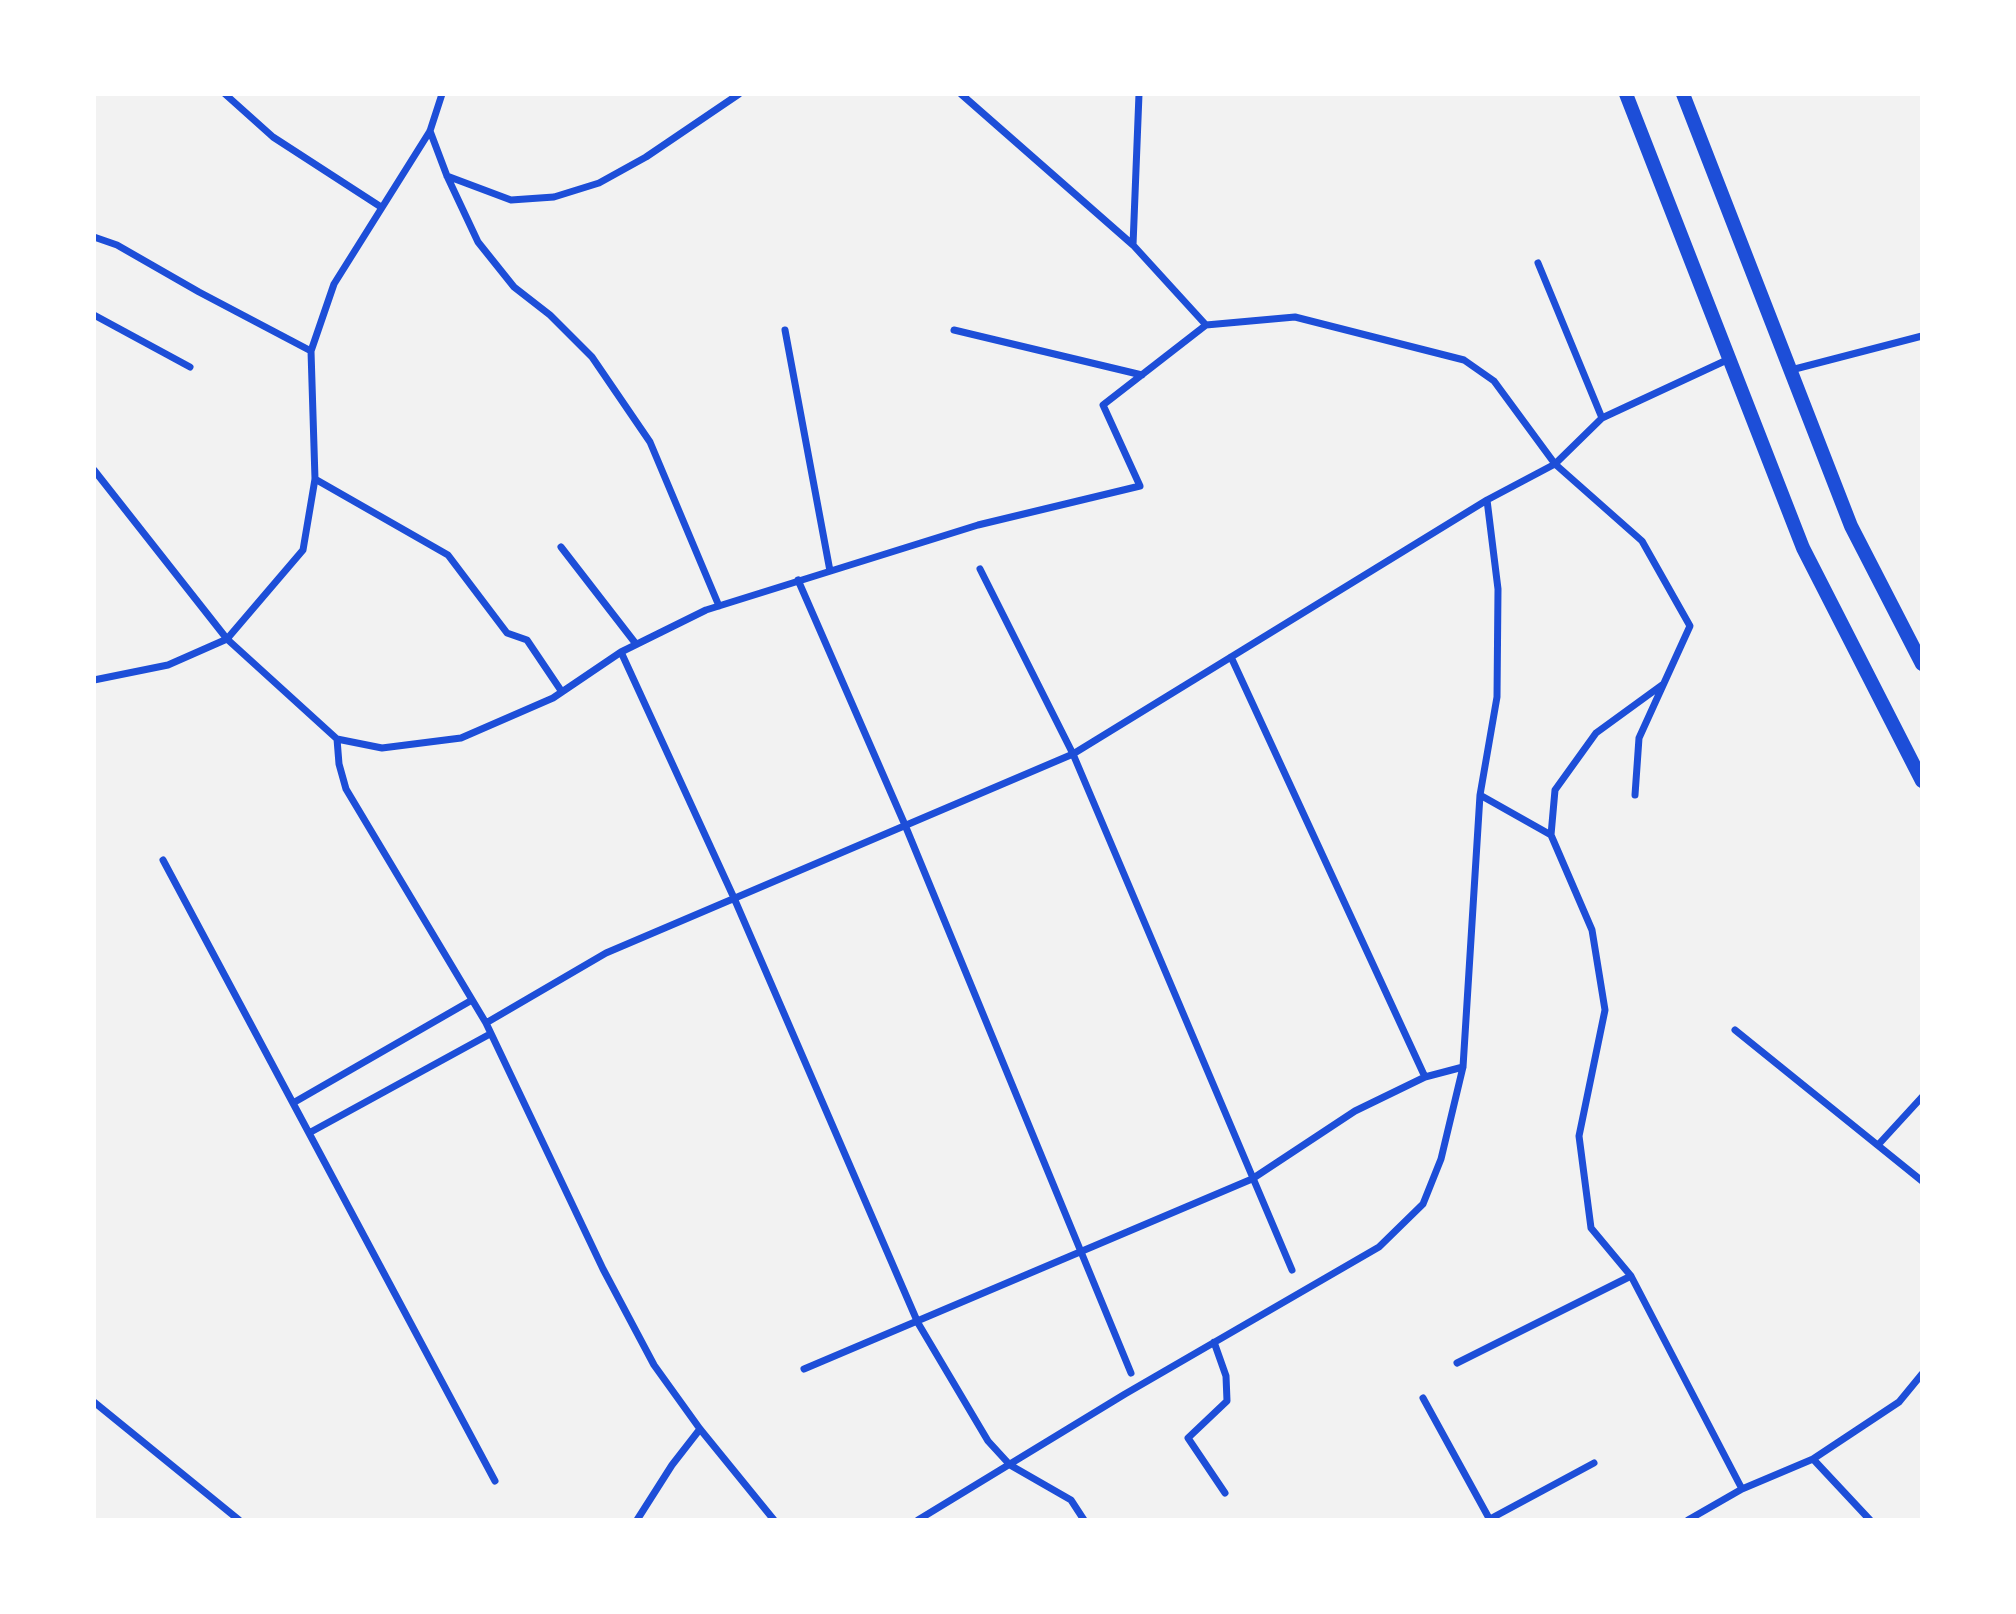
<!DOCTYPE html>
<html>
<head>
<meta charset="utf-8">
<style>
	body { margin:0 }
	#map { position:relative; width:2016px; height:1614px; overflow:hidden; background:#f2f2f2; font-family:"DejaVu Sans",sans-serif }
	canvas { display:block }
	.frame { position:absolute; inset:0; border:96px solid #fff; pointer-events:none }
</style>
</head>
<body>
<div id="map">
<canvas width="2016" height="1614"></canvas>
<div class="frame"></div>
</div>
<script>
const g = document.querySelector('canvas').getContext('2d');
g.lineJoin = 'round';
const shape = rows => new Path2D(rows.map(r => 'M' + r).join(''));
function stroke(path, color, width, dash) { g.strokeStyle = color; g.lineWidth = width; g.lineCap = dash ? 'butt' : 'round'; g.setLineDash(dash || []); g.stroke(path); }
stroke(shape([
	[225,94,273,137,381,207],
	[961,94,1133,245,1206,325,1295,317,1464,360,1494,381,1555,464,1642,541,1690,626,1639,738,1635,795],
	[430,131,447,176,478,242,514,287,550,315,592,357,650,442,719,606],
	[447,176,511,200,554,197,599,183,646,157,739,94],
	[94,237,117,245,199,292,311,351],
	[1133,245,1139,94],
	[1538,263,1602,418],
	[94,315,190,367],
	[785,330,830,571],
	[954,330,1142,375],
	[1791,370,1922,336],
	[94,470,227,639,337,739,339,764,346,789,486,1023,603,1269,654,1365,700,1429,774,1520],
	[315,479,448,555,507,633,527,640,562,692],
	[1487,500,1498,589,1497,697,1480,795,1551,835],
	[561,547,636,644],
	[980,569,1073,754,1292,1270],
	[798,580,905,825,1131,1373],
	[621,652,734,898,918,1323,988,1441,1010,1465,1071,1500,1084,1520],
	[1231,657,1425,1077],
	[94,680,168,665,227,639,303,550,315,479,311,351,334,284,430,131,442,94],
	[1662,685,1596,733,1555,790,1551,835,1592,930,1605,1010,1579,1136,1591,1228,1631,1276,1742,1489],
	[337,739,382,748,461,738,553,698,621,652,706,610,978,525,1140,486,1103,405,1206,325],
	[163,860,495,1481],
	[486,1023,606,953,1073,754,1487,500,1555,464,1602,418,1729,359],
	[1735,1030,1922,1181],
	[293,1103,472,1000],
	[309,1133,490,1034],
	[1878,1145,1922,1097],
	[1214,1342,1226,1376,1227,1401,1188,1438,1225,1493],
	[1457,1363,1631,1276],
	[804,1369,1252,1179,1355,1111,1425,1077,1463,1067],
	[1423,1398,1490,1520],
	[94,1402,239,1520],
	[1813,1459,1870,1520],
	[1490,1519,1594,1463],
	[637,1520,672,1465,700,1429],
	[918,1520,1125,1394,1379,1247,1423,1204,1441,1159,1463,1067,1480,795],
	[1688,1520,1742,1489,1813,1459,1899,1402,1922,1374]
]), '#1d4ed8', 7);
stroke(shape([
	[1626,94,1803,548,1922,781],
	[1683,94,1851,526,1922,664]
]), '#1d4ed8', 14);
</script>
</body>
</html>
